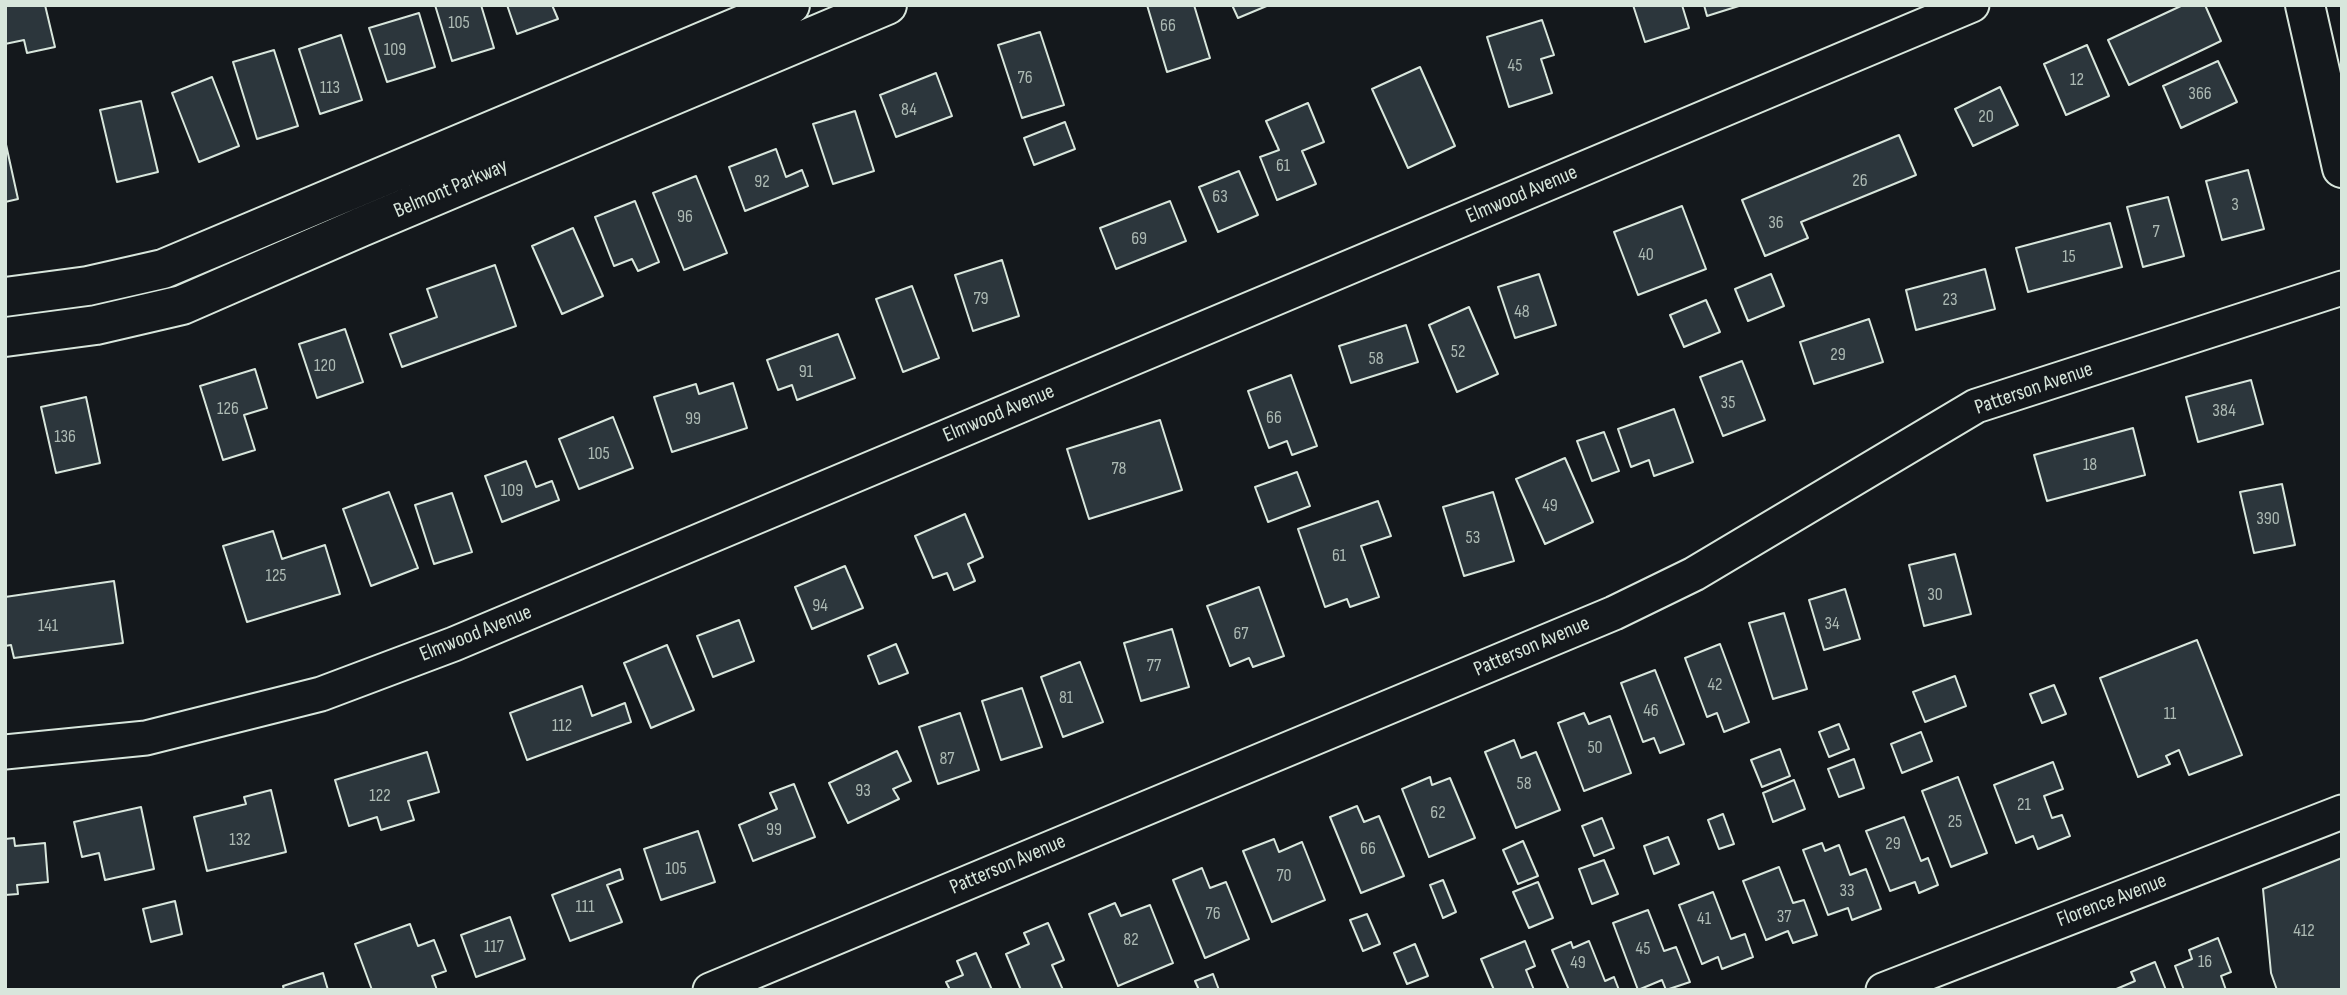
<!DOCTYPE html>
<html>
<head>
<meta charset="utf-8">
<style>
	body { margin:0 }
	#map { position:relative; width:2347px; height:995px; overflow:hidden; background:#14181c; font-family:"Sofia Sans Condensed",sans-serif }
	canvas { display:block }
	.frame { position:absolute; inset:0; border:7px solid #d8e6dc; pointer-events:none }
</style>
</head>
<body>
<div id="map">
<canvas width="2347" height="995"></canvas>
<div class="frame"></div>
</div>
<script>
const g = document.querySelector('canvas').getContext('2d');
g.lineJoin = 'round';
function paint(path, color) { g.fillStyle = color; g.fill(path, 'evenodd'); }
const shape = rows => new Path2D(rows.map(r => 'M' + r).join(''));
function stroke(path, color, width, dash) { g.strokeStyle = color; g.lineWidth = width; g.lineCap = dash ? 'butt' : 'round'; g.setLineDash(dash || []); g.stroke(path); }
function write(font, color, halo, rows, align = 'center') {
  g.font = font + ' "Sofia Sans Condensed",sans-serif'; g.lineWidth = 5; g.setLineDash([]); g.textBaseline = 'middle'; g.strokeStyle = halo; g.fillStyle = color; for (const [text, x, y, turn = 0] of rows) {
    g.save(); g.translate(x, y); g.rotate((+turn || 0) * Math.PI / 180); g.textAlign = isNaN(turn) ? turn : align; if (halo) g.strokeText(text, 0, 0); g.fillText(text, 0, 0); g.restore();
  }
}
const building = shape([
	[5,5,45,5,55,47,27,53,24,40,5,44,5,5],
	[435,5,481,5,494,48,452,61,435,5],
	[507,5,552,5,558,19,517,34,507,5],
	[1147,5,1194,5,1210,58,1167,72,1147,5],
	[1232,5,1269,5,1238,18,1232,5],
	[1633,5,1682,5,1689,28,1645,42,1633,5],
	[1704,5,1742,5,1707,16,1704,5],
	[2183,5,2205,5,2221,41,2129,85,2108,40,2183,5],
	[419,13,435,67,387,82,369,28,419,13],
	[1542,20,1554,55,1541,59,1552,93,1509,107,1487,37,1542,20],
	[1040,32,1064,105,1022,118,998,45,1040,32],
	[341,35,362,100,320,114,299,49,341,35],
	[2087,45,2109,96,2066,115,2044,64,2087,45],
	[274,50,298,126,257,139,233,62,274,50],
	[2218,61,2237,102,2181,128,2163,86,2218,61],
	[1420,67,1455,146,1408,168,1372,89,1420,67],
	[936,73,952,116,896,137,880,95,936,73],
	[212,77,239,146,199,162,172,93,212,77],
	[2000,87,2018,125,1973,146,1955,109,2000,87],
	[141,101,158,172,117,182,100,110,141,101],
	[1308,103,1324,142,1302,151,1316,184,1277,200,1260,157,1279,150,1266,121,1308,103],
	[855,111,874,171,833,184,813,124,855,111],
	[1065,122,1075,149,1034,165,1024,138,1065,122],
	[1899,135,1916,175,1801,222,1808,238,1765,256,1742,200,1899,135],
	[5,140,18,199,5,202,5,140],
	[776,149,786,177,802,170,808,186,745,211,729,167,776,149],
	[2248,170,2264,229,2222,240,2206,181,2248,170],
	[1239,171,1258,215,1218,232,1199,187,1239,171],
	[696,176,727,253,684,270,653,193,696,176],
	[2168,197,2184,256,2143,267,2127,207,2168,197],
	[635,201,659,262,638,271,632,259,614,266,595,217,635,201],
	[1170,201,1186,241,1116,269,1100,228,1170,201],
	[1682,206,1706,269,1638,295,1614,232,1682,206],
	[2110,223,2122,267,2028,292,2016,248,2110,223],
	[573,228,603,296,562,314,532,246,573,228],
	[1002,260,1019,316,973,331,955,275,1002,260],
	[495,265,516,326,402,367,390,334,437,317,427,289,495,265],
	[1985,269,1995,309,1916,330,1906,290,1985,269],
	[1539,274,1556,325,1515,338,1498,287,1539,274],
	[1771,274,1784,306,1748,321,1735,289,1771,274],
	[912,286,939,358,903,372,876,299,912,286],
	[1706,300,1720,332,1684,347,1670,315,1706,300],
	[1469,307,1498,374,1457,392,1429,325,1469,307],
	[1869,319,1883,362,1814,384,1800,342,1869,319],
	[1406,325,1418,362,1351,383,1339,346,1406,325],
	[345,329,363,382,317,398,299,344,345,329],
	[838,334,855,378,797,400,792,385,778,390,767,360,838,334],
	[1742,361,1765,420,1723,436,1700,377,1742,361],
	[255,369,267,408,244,415,255,450,223,460,200,386,255,369],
	[1291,375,1317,446,1292,455,1287,441,1269,448,1248,391,1291,375],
	[2251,380,2263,424,2198,442,2186,397,2251,380],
	[733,383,747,428,672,452,654,397,696,384,699,394,733,383],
	[86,397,100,463,56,473,41,407,86,397],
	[1674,409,1693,462,1654,476,1649,460,1631,467,1618,429,1674,409],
	[613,417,633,468,579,489,559,439,613,417],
	[1160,420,1182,490,1089,519,1067,449,1160,420],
	[2133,428,2145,475,2047,501,2034,455,2133,428],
	[1604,432,1619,471,1592,481,1577,441,1604,432],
	[1565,458,1593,522,1545,544,1516,479,1565,458],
	[526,461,536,487,552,481,559,500,502,522,485,476,526,461],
	[1297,472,1310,506,1268,522,1255,487,1297,472],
	[2282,484,2295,545,2254,553,2240,492,2282,484],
	[389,492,418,568,371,586,343,509,389,492],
	[1493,492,1514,561,1464,576,1443,507,1493,492],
	[452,493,472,552,434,564,415,505,452,493],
	[1378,501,1391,536,1361,546,1379,597,1350,607,1347,599,1325,607,1298,529,1378,501],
	[965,514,983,557,968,564,975,581,954,590,947,573,933,578,915,536,965,514],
	[273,531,282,559,325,545,340,594,247,622,223,546,273,531],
	[1955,554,1971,614,1924,626,1909,565,1955,554],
	[845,566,863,608,812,629,795,587,845,566],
	[114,581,123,643,14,658,11,645,5,646,5,597,114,581],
	[1259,587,1284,656,1253,667,1249,658,1230,666,1207,606,1259,587],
	[1845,589,1860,639,1824,650,1809,600,1845,589],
	[1784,613,1807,689,1773,699,1749,623,1784,613],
	[739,620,754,661,713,677,697,636,739,620],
	[1172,629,1189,687,1141,701,1124,643,1172,629],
	[2197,640,2242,755,2189,775,2179,750,2166,756,2170,764,2138,777,2100,678,2197,640],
	[896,644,908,673,879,684,868,656,896,644],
	[1720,644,1749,722,1724,732,1717,713,1707,717,1685,658,1720,644],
	[667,645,694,710,651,728,624,663,667,645],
	[1080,662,1103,722,1063,737,1041,677,1080,662],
	[1655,670,1684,744,1660,753,1654,738,1643,742,1621,683,1655,670],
	[1955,676,1966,706,1925,722,1913,692,1955,676],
	[2054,685,2066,714,2042,723,2030,694,2054,685],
	[582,686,592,716,625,703,631,722,527,760,510,713,582,686],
	[1022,688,1042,747,1001,760,982,701,1022,688],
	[960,713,979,770,938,784,919,727,960,713],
	[1584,713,1589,724,1610,716,1631,773,1584,791,1558,723,1584,713],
	[1839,724,1849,749,1829,757,1819,732,1839,724],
	[1921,732,1932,761,1902,773,1891,744,1921,732],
	[1514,740,1521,758,1536,752,1560,810,1516,828,1485,752,1514,740],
	[1780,749,1790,776,1762,787,1751,760,1780,749],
	[897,751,911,781,893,789,899,799,848,823,829,783,897,751],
	[427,752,439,792,408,801,414,820,381,830,377,817,349,826,335,780,427,752],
	[1854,759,1864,788,1839,797,1828,769,1854,759],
	[2053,762,2063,789,2044,796,2052,818,2062,815,2070,836,2038,849,2033,836,2016,843,1994,785,2053,762],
	[1430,777,1432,785,1450,778,1475,838,1429,857,1402,789,1430,777],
	[1958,777,1987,853,1951,867,1922,791,1958,777],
	[1794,780,1805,809,1773,822,1763,793,1794,780],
	[794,784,815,837,753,861,739,825,777,809,770,793,794,784],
	[271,790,286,852,207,871,194,817,246,804,244,797,271,790],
	[1357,806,1364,822,1379,816,1404,876,1361,893,1330,817,1357,806],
	[141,807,154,869,105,880,99,853,82,857,74,822,141,807],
	[1723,814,1734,844,1719,849,1708,820,1723,814],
	[1904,817,1921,861,1928,858,1938,885,1919,893,1915,882,1890,891,1866,831,1904,817],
	[1602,818,1614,848,1594,856,1582,826,1602,818],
	[698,831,715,882,661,900,644,849,698,831],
	[1668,837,1679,864,1654,874,1644,846,1668,837],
	[14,838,15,846,45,843,48,882,17,885,18,894,5,895,5,839,14,838],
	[1274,839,1279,852,1302,842,1325,900,1272,922,1243,851,1274,839],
	[1523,841,1538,876,1518,884,1503,850,1523,841],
	[1822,843,1825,851,1839,845,1850,875,1866,869,1881,909,1852,920,1848,908,1828,915,1803,850,1822,843],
	[2342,858,2342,990,2277,990,2271,973,2263,889,2342,858],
	[1604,860,1618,894,1592,904,1579,869,1604,860],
	[1779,867,1793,903,1804,900,1817,935,1793,943,1788,931,1766,940,1743,881,1779,867],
	[1202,868,1210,888,1226,882,1249,939,1205,958,1173,880,1202,868],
	[620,869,623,879,607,885,622,922,570,941,552,895,620,869],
	[1443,880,1456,912,1443,918,1430,885,1443,880],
	[1538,882,1553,918,1529,928,1513,892,1538,882],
	[1713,892,1731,939,1745,934,1753,957,1722,969,1718,957,1702,964,1679,905,1713,892],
	[175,901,182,934,151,942,143,909,175,901],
	[1115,903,1121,916,1150,905,1173,963,1118,986,1089,914,1115,903],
	[1648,910,1664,951,1676,947,1690,982,1666,990,1662,980,1638,990,1613,923,1648,910],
	[1367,914,1380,944,1363,951,1350,920,1367,914],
	[510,917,525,959,476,977,461,935,510,917],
	[1048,923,1064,960,1052,965,1063,990,1021,990,1006,954,1029,944,1024,933,1048,923],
	[410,924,418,946,434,940,446,971,432,976,437,990,372,990,355,944,410,924],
	[2218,938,2231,972,2221,976,2226,990,2184,990,2175,966,2192,959,2189,950,2218,938],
	[1525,941,1535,966,1526,970,1534,990,1494,990,1481,959,1525,941],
	[1589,941,1605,981,1614,977,1619,990,1569,990,1552,950,1571,942,1573,948,1589,941],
	[1415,944,1428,976,1407,984,1394,953,1415,944],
	[976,953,992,990,950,990,946,982,963,975,957,961,976,953],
	[2155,962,2166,990,2114,990,2135,981,2131,972,2155,962],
	[323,973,328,990,284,990,283,986,323,973],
	[1213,974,1219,990,1199,990,1195,981,1213,974]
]);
paint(building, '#2c363c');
stroke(building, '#d8e6dc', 2);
const street = shape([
	[5,752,146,738,321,694,454,644,1972,5],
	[710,990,1614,613,1694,574,1976,406,2342,288],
	[1883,990,2342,812]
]);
const secondary = shape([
	[5,297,88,286,163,269,790,5],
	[5,337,96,325,182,305,361,227,887,5]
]);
const primary = shape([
	[2305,5,2342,168]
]);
stroke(street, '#d8e6dc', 37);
stroke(secondary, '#d8e6dc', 42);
stroke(primary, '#d8e6dc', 42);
stroke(street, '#14181c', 33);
stroke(secondary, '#14181c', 38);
stroke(primary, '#14181c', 38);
write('18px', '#adbab4', null, [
	["105",459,23],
	["66",1168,26],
	["109",395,50],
	["45",1515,66],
	["76",1025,78],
	["12",2077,80],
	["113",330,88],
	["366",2200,94],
	["84",909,110],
	["20",1986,117],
	["61",1283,166],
	["26",1860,181],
	["92",762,182],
	["63",1220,197],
	["3",2235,205],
	["96",685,217],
	["36",1776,223],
	["7",2156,232],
	["69",1139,239],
	["40",1646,255],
	["15",2069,257],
	["79",981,299],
	["23",1950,300],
	["48",1522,312],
	["52",1458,352],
	["29",1838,355],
	["58",1376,359],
	["120",325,366],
	["91",806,372],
	["35",1728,403],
	["126",228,409],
	["384",2224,411],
	["66",1274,418],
	["99",693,419],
	["136",65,437],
	["105",599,454],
	["18",2090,465],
	["78",1119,469],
	["109",512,491],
	["49",1550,506],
	["390",2268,519],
	["53",1473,538],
	["61",1339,556],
	["125",276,576],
	["30",1935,595],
	["94",820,606],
	["34",1832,624],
	["141",48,626],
	["67",1241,634],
	["77",1154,666],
	["42",1715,685],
	["81",1066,698],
	["46",1651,711],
	["11",2170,714],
	["112",562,726],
	["50",1595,748],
	["87",947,759],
	["58",1524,784],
	["93",863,791],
	["122",380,796],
	["21",2024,805],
	["62",1438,813],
	["25",1955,822],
	["99",774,830],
	["132",240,840],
	["29",1893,844],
	["66",1368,849],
	["105",676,869],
	["70",1284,876],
	["33",1847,891],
	["111",585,907],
	["76",1213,914],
	["37",1784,917],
	["41",1704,919],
	["412",2304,931],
	["82",1131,940],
	["117",494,947],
	["45",1643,949],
	["16",2205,962],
	["49",1578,963]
]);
write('21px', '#d8e6dc', '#14181c', [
	["Belmont Parkway",451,189,-23],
	["Elmwood Avenue",1522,195,-23],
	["Patterson Avenue",2034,389,-19],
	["Elmwood Avenue",999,414,-23],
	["Elmwood Avenue",476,634,-22],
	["Patterson Avenue",1532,647,-23],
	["Patterson Avenue",1008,865,-23],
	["Florence Avenue",2112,901,-21]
]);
</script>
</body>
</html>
